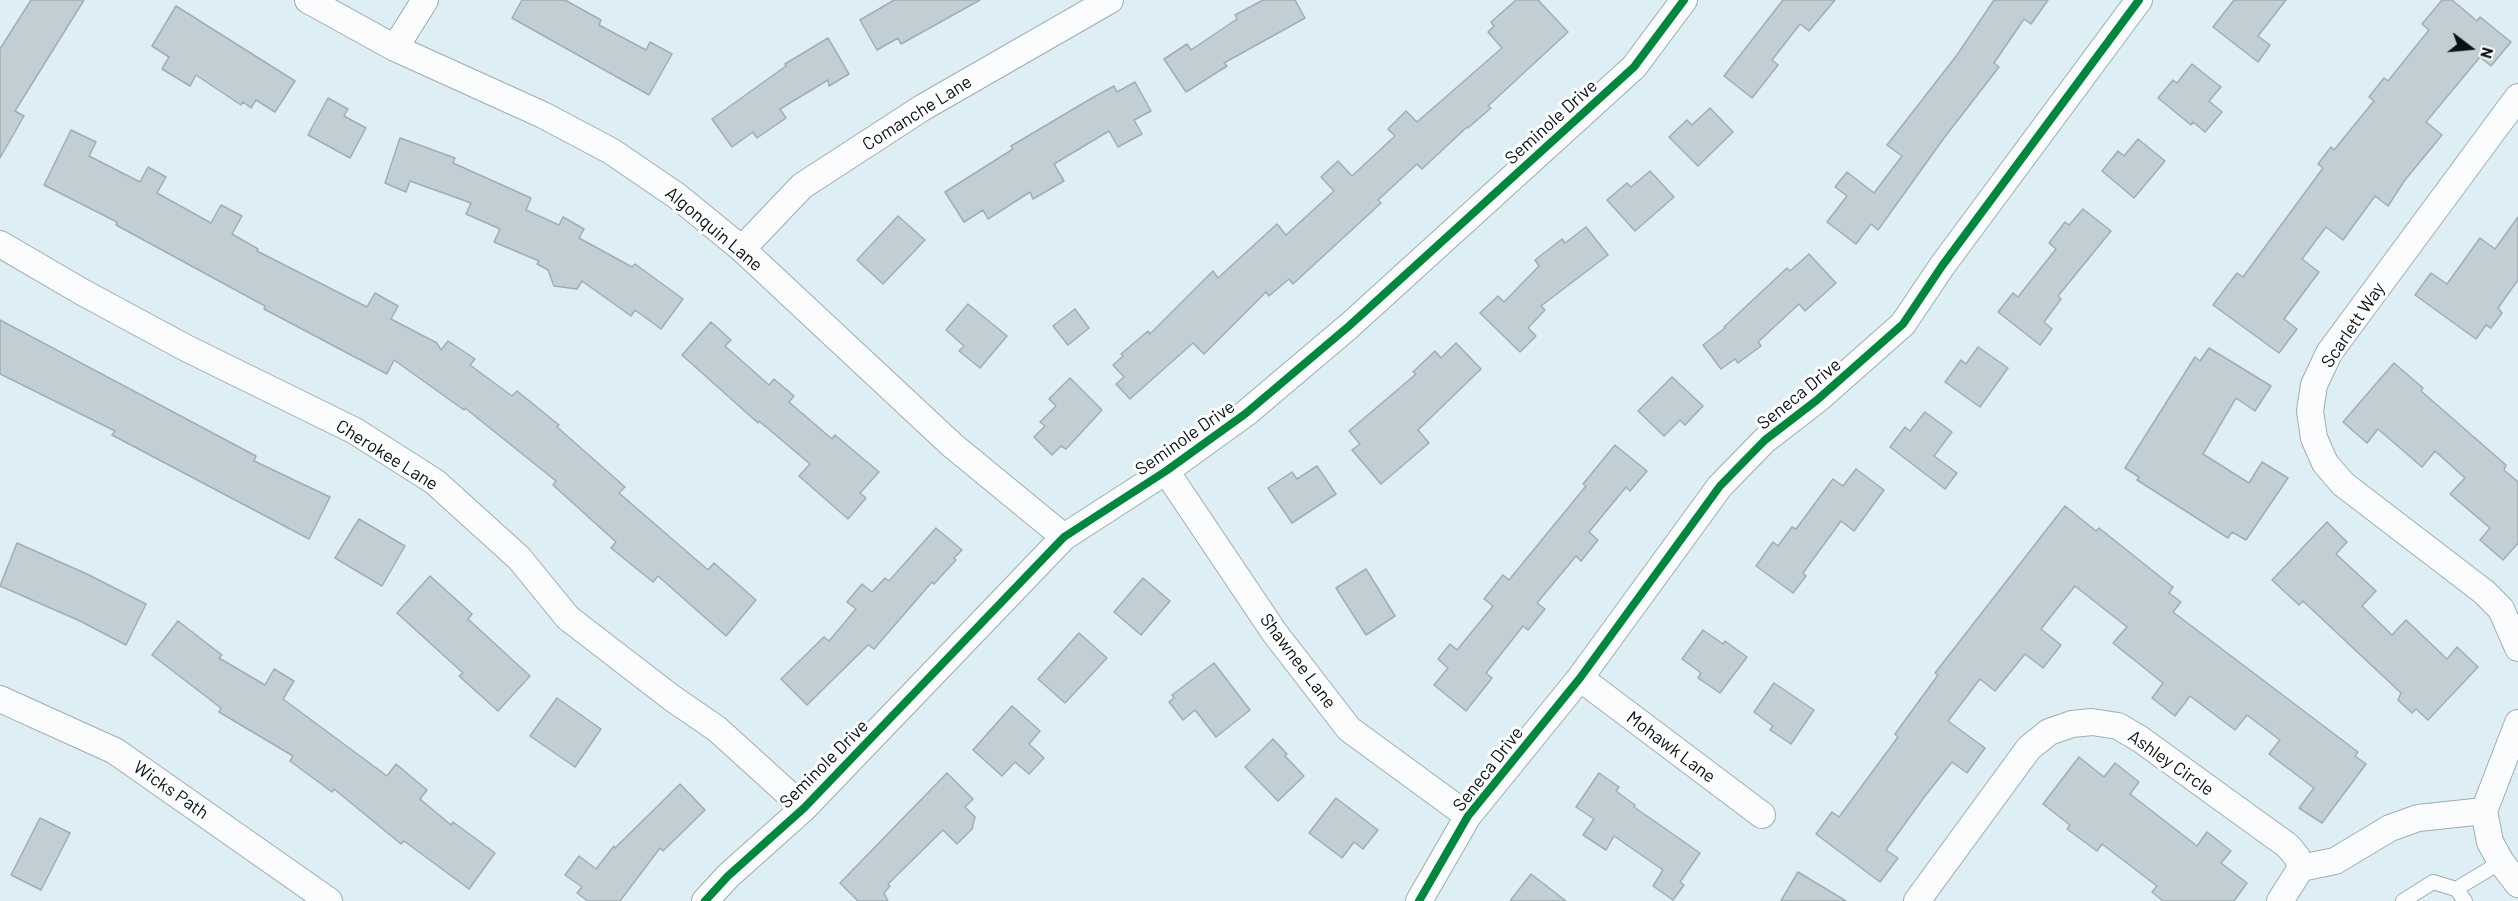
<!DOCTYPE html>
<html>
<head>
<meta charset="utf-8">
<style>
	body { margin:0 }
	#map { position:relative; width:2518px; height:901px; overflow:hidden; background:#ddeef4; font-family:Barlow,sans-serif }
	canvas { display:block }
	.north { position:absolute; left:2440px; top:18px; width:60px; height:60px; -webkit-text-stroke:4px #fff; paint-order:stroke; rotate:106deg; font-size:16px; font-weight:700; line-height:24px; text-align:center; color:#071216 }
	.north::after { content:''; display:block; margin:auto; width:21px; height:27px; background:#071216; clip-path:polygon(50% 0,100% 100%,50% 72%,0 100%) }
</style>
</head>
<body>
<div id="map">
<canvas width="2518" height="901"></canvas>
<div class="north">N</div>
</div>
<script>
const g = document.querySelector('canvas').getContext('2d');
g.lineJoin = 'round';
function paint(path, color) { g.fillStyle = color; g.fill(path, 'evenodd'); }
const shape = rows => new Path2D(rows.map(r => 'M' + r).join(''));
function stroke(path, color, width, dash) { g.strokeStyle = color; g.lineWidth = width; g.lineCap = dash ? 'butt' : 'round'; g.setLineDash(dash || []); g.stroke(path); }
function write(font, color, halo, rows, align = 'center') {
  g.font = font + ' Barlow,sans-serif'; g.lineWidth = 6; g.setLineDash([]); g.textBaseline = 'middle'; g.strokeStyle = halo; g.fillStyle = color; for (const [text, x, y, turn = 0] of rows) {
    g.save(); g.translate(x, y); g.rotate((+turn || 0) * Math.PI / 180); g.textAlign = isNaN(turn) ? turn : align; if (halo) g.strokeText(text, 0, 0); g.fillText(text, 0, 0); g.restore();
  }
}
const building = shape([
	[31,0,84,0,15,111,24,116,0,158,0,49,31,0],
	[522,0,565,0,601,20,599,25,646,50,650,42,672,54,649,95,512,18,522,0],
	[894,0,980,0,901,44,898,38,877,50,860,20,894,0],
	[1263,0,1295,0,1305,18,1224,63,1227,66,1186,92,1164,59,1187,44,1191,50,1237,19,1235,15,1263,0],
	[1516,0,1538,0,1568,32,1488,106,1491,108,1468,128,1467,127,1422,169,1417,164,1378,200,1381,203,1293,284,1289,279,1269,296,1266,292,1204,354,1193,343,1130,399,1116,384,1124,377,1113,365,1123,356,1121,354,1148,331,1150,334,1213,271,1218,278,1277,224,1286,235,1334,191,1321,177,1338,161,1352,176,1395,136,1388,129,1406,111,1417,122,1502,48,1488,32,1494,26,1491,22,1516,0],
	[1783,0,1835,0,1809,31,1800,24,1772,60,1778,65,1752,98,1724,76,1783,0],
	[1994,0,2048,0,2031,24,2024,19,1994,63,1999,67,1944,138,1878,230,1871,224,1856,244,1827,222,1847,196,1835,187,1847,172,1874,193,1902,156,1887,145,1957,55,1994,0],
	[2234,0,2286,0,2258,36,2270,45,2258,62,2213,27,2234,0],
	[2442,0,2452,0,2477,21,2480,17,2511,42,2491,66,2480,57,2426,122,2442,135,2405,180,2388,206,2375,196,2343,240,2326,227,2302,259,2319,272,2284,319,2297,329,2279,353,2213,305,2237,273,2243,277,2323,168,2318,164,2331,147,2334,150,2374,101,2369,97,2384,78,2388,81,2429,30,2422,24,2442,0],
	[176,6,295,81,275,112,256,100,251,108,243,102,241,105,196,75,190,86,162,69,169,57,152,46,176,6],
	[828,38,849,74,829,86,828,80,780,109,786,118,757,138,753,132,732,147,712,119,786,66,785,64,828,38],
	[2192,64,2221,87,2209,101,2222,112,2205,132,2193,122,2191,125,2158,98,2173,80,2177,83,2192,64],
	[1135,82,1151,111,1134,120,1142,134,1118,147,1109,131,1054,164,1064,181,1033,199,1030,192,988,219,983,210,964,222,945,192,1013,149,1011,146,1092,98,1114,86,1117,92,1135,82],
	[328,98,348,109,344,116,366,128,350,158,308,135,328,98],
	[1710,108,1733,132,1698,166,1669,137,1687,120,1692,125,1710,108],
	[71,130,96,142,89,156,140,182,148,167,166,177,157,193,211,223,221,205,242,216,232,234,258,249,257,251,367,307,375,293,398,306,391,319,437,343,441,350,448,341,475,359,470,365,512,396,517,391,559,425,557,427,625,487,619,493,708,570,714,563,756,600,726,636,658,576,653,582,611,548,616,542,553,485,556,481,465,408,464,410,394,360,387,374,264,309,265,306,116,225,117,222,44,185,71,130],
	[400,138,455,158,453,163,531,198,526,210,559,225,563,217,584,229,579,238,632,267,635,264,683,299,661,329,635,310,631,316,582,281,577,289,554,286,548,270,537,264,539,261,494,242,500,229,466,214,471,203,410,181,406,192,385,183,400,138],
	[2138,139,2165,161,2134,198,2102,171,2118,151,2124,156,2138,139],
	[1650,171,1674,197,1635,231,1607,200,1627,183,1631,187,1650,171],
	[2083,209,2111,231,2058,296,2061,299,2044,322,2052,329,2040,345,1998,312,2013,293,2018,297,2056,249,2049,243,2065,222,2069,225,2083,209],
	[898,216,925,240,883,284,857,260,898,216],
	[2518,217,2518,280,2498,308,2502,313,2491,328,2486,325,2476,339,2415,295,2431,273,2447,284,2480,238,2495,249,2518,217],
	[1586,227,1608,255,1541,306,1545,310,1528,328,1536,336,1520,352,1480,313,1498,296,1504,302,1539,266,1535,260,1562,239,1565,243,1586,227],
	[1809,254,1836,283,1805,311,1799,304,1758,342,1761,346,1738,363,1735,359,1721,369,1703,345,1725,328,1724,327,1787,268,1790,271,1809,254],
	[968,304,1007,336,980,368,959,351,964,346,946,330,968,304],
	[1075,309,1089,328,1068,345,1053,326,1075,309],
	[0,320,256,456,254,461,330,497,309,539,112,435,115,431,0,374,0,320],
	[711,322,731,340,725,346,769,385,774,379,794,396,789,402,832,439,835,435,879,472,860,493,866,498,848,519,799,476,810,464,759,421,758,423,682,355,711,322],
	[1456,343,1481,369,1420,428,1418,430,1429,443,1381,484,1352,450,1360,444,1349,431,1416,374,1413,372,1435,351,1441,358,1456,343],
	[1978,347,2008,368,1980,407,1945,382,1961,360,1966,364,1978,347],
	[2209,348,2271,386,2255,411,2236,398,2203,454,2249,483,2262,462,2288,478,2246,540,2232,532,2228,538,2137,480,2139,477,2125,468,2195,357,2200,361,2209,348],
	[2394,363,2423,388,2421,391,2506,465,2504,470,2518,482,2518,543,2503,560,2480,540,2490,528,2450,494,2465,478,2435,451,2422,467,2378,429,2367,443,2343,422,2394,363],
	[1672,377,1703,406,1685,425,1680,420,1664,436,1638,411,1672,377],
	[1070,378,1102,410,1066,449,1061,446,1052,455,1034,437,1045,426,1040,422,1056,406,1049,399,1070,378],
	[1925,412,1952,432,1934,456,1957,473,1945,489,1890,447,1905,427,1910,431,1925,412],
	[1615,445,1647,471,1630,491,1626,487,1589,532,1598,540,1581,561,1576,556,1537,603,1545,609,1528,630,1523,626,1486,673,1492,678,1466,711,1434,685,1448,668,1438,659,1450,644,1457,650,1493,606,1484,599,1503,575,1509,580,1586,486,1583,484,1615,445],
	[1317,466,1336,494,1292,523,1268,488,1292,472,1297,479,1317,466],
	[1856,469,1884,490,1854,531,1841,521,1803,573,1806,576,1793,593,1756,566,1773,542,1778,546,1792,527,1796,529,1833,479,1843,486,1856,469],
	[2065,506,2096,531,2099,528,2173,587,2169,593,2181,602,2173,612,2358,752,2355,756,2366,764,2322,823,2299,808,2314,788,2269,754,2280,740,2247,715,2235,730,2190,696,2175,716,2152,698,2163,683,2113,643,2127,627,2075,586,2041,629,2061,645,2043,668,2025,654,1995,691,1980,679,1948,721,1985,748,1967,773,1952,762,1925,796,1886,850,1898,858,1880,882,1816,834,1832,812,1839,817,1898,737,1895,734,1938,675,1935,673,2065,506],
	[359,519,405,546,382,586,335,558,359,519],
	[2327,522,2347,542,2336,554,2376,591,2362,606,2392,635,2406,620,2447,659,2457,647,2478,667,2428,720,2416,709,2412,713,2398,700,2401,693,2303,601,2299,605,2272,580,2327,522],
	[936,528,962,550,954,558,956,560,934,584,932,582,874,649,868,645,807,705,781,679,824,637,829,641,856,609,847,602,862,584,872,592,885,578,889,581,936,528],
	[17,543,87,574,146,604,126,645,80,621,0,586,17,543],
	[1366,569,1395,616,1366,635,1336,588,1366,569],
	[430,576,472,614,468,619,530,676,498,711,459,676,463,673,397,613,430,576],
	[1143,578,1170,601,1141,635,1114,612,1143,578],
	[178,621,222,655,219,658,265,685,274,669,294,681,283,699,387,776,396,764,427,790,420,799,451,825,453,822,495,853,469,889,404,841,401,844,334,789,332,792,290,761,293,756,219,712,221,708,152,655,178,621],
	[1703,630,1723,644,1725,641,1747,657,1720,693,1698,678,1701,673,1682,659,1703,630],
	[1079,633,1107,658,1065,703,1038,679,1079,633],
	[1214,663,1250,710,1216,737,1195,710,1183,720,1169,702,1174,698,1172,695,1214,663],
	[1774,683,1814,710,1791,744,1770,730,1773,726,1754,712,1774,683],
	[557,698,601,729,575,767,530,736,557,698],
	[1012,706,1040,731,1029,744,1044,758,1029,774,1015,762,1002,776,973,750,1012,706],
	[1273,739,1287,754,1285,756,1304,776,1278,801,1245,767,1273,739],
	[2079,757,2104,777,2115,763,2139,782,2130,794,2197,846,2207,832,2231,851,2221,863,2247,883,2234,901,2163,901,2152,892,2157,886,2102,844,2097,851,2067,829,2070,825,2043,804,2079,757],
	[947,773,973,799,965,807,975,817,972,829,957,844,943,830,888,884,890,886,884,893,888,901,858,901,840,883,947,773],
	[1599,773,1619,787,1616,791,1635,805,1634,807,1700,853,1680,882,1684,885,1673,900,1653,886,1663,870,1614,836,1606,850,1583,835,1594,819,1576,807,1599,773],
	[680,784,705,810,663,851,660,848,620,901,588,901,577,893,582,887,565,875,579,856,596,869,614,846,615,848,680,784],
	[1336,798,1378,830,1363,849,1354,842,1342,858,1309,833,1336,798],
	[40,818,70,833,41,890,11,875,40,818],
	[1798,872,1846,901,1781,901,1798,872],
	[1531,874,1566,901,1510,901,1531,874]
]);
paint(building, '#c1cfd4');
stroke(building, '#a0aeb3', 1.5);
const service = shape([
	[2456,889,2501,862],
	[2403,901,2433,882,2456,889,2465,901]
]);
const minor = shape([
	[308,0,395,48,543,115,611,151,677,196,742,249,952,445,1064,537],
	[395,48,425,0],
	[2518,97,2329,353,2314,385,2310,411,2314,438,2325,463,2343,484,2484,592,2501,609,2518,648],
	[0,244,84,293,186,348,355,431,435,482,519,558,568,618,672,698,717,729,804,808],
	[742,249,802,186,922,108,1110,0],
	[1166,471,1274,632,1349,729,1468,816],
	[1580,678,1762,815],
	[0,699,115,751,329,901],
	[2518,723,2484,811,2490,842,2501,862,2518,884],
	[2301,868,2335,861,2390,828,2418,818,2484,811],
	[705,901,728,876,804,808,1064,537,1166,471,1245,414,1349,326,1634,67,1684,0],
	[1419,901,1468,816,1580,678,1720,486,1765,440,1817,400,1903,324,1942,266,2139,0],
	[1917,901,2029,748,2049,732,2072,724,2092,722,2118,726,2140,739,2288,846,2297,857,2301,868],
	[2280,901,2301,868]
]);
stroke(service, '#9fadb1', 16);
stroke(minor, '#9fadb1', 28);
stroke(service, '#fafcfd', 14);
stroke(minor, '#fafcfd', 26);
stroke(shape([
	[705,901,728,876,804,808,1064,537,1166,471,1245,414,1349,326,1634,67,1684,0],
	[1419,901,1468,816,1580,678,1720,486,1765,440,1817,400,1903,324,1942,266,2139,0]
]), '#00873e', 8);
write('18px', '#071216', '#fff', [
	["Comanche Lane",917,113,-32],
	["Seminole Drive",1551,122,-42],
	["Algonquin Lane",714,229,40],
	["Scarlett Way",2353,325,-56],
	["Seneca Drive",1799,394,-39],
	["Seminole Drive",1185,438,-35],
	["Cherokee Lane",387,455,32],
	["Shawnee Lane",1298,661,53],
	["Mohawk Lane",1671,747,37],
	["Ashley Circle",2171,763,35],
	["Seminole Drive",824,764,-45],
	["Seneca Drive",1488,769,-52],
	["Wicks Path",171,790,35]
]);
</script>
</body>
</html>
